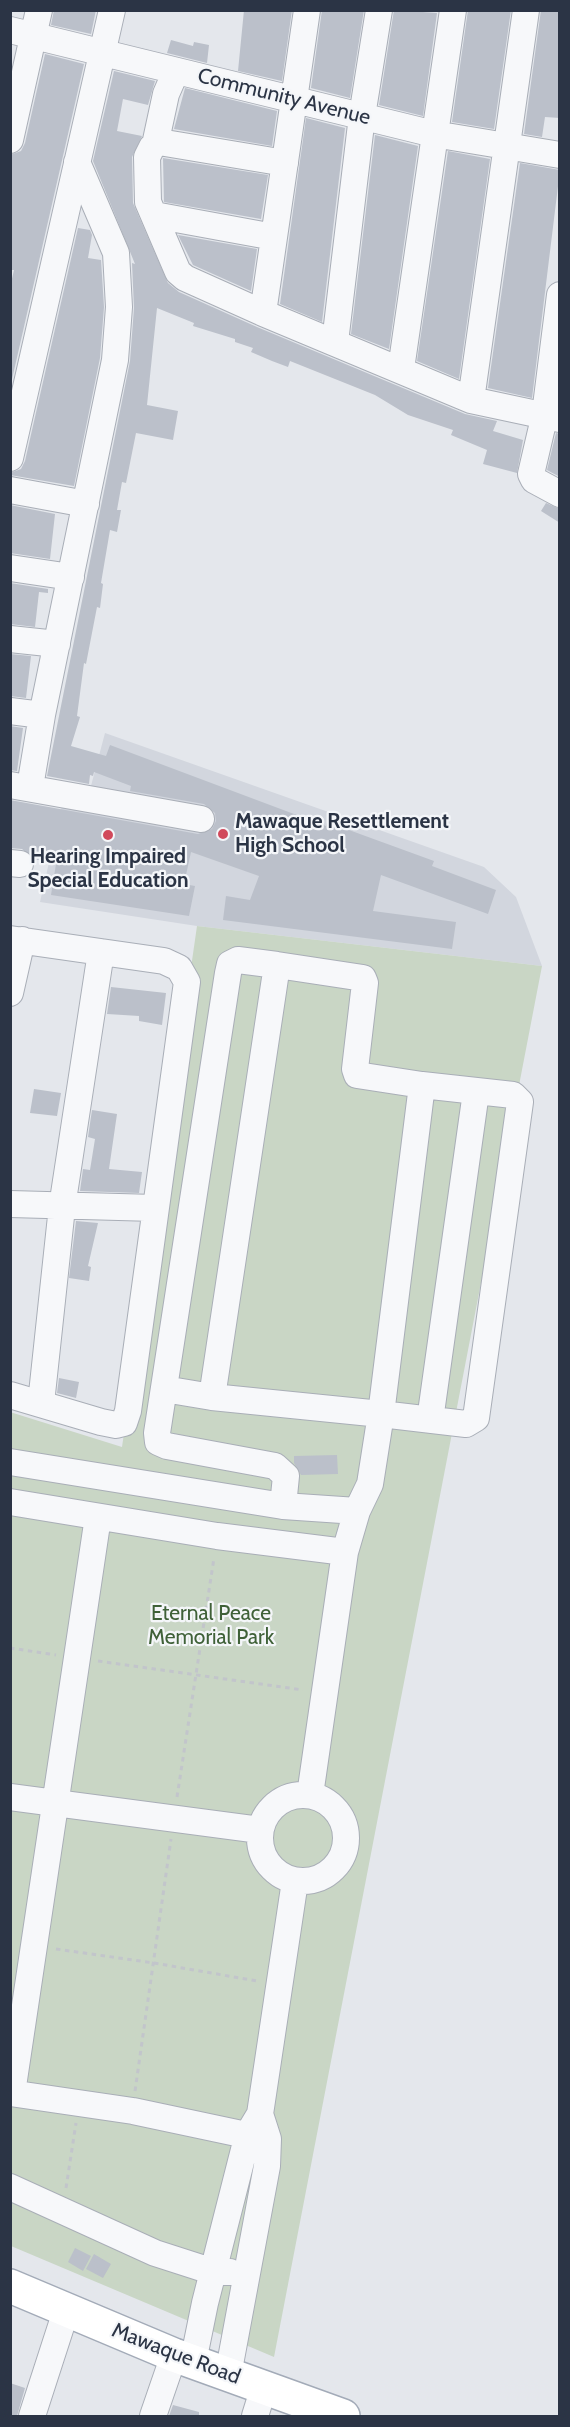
<!DOCTYPE html>
<html>
<head>
<meta charset="utf-8">
<style>
	body { margin:0 }
	#map { position:relative; width:570px; height:2427px; overflow:hidden; background:#e4e7ec; font-family:Cabin,sans-serif }
	canvas { display:block }
	.frame { position:absolute; inset:0; border:12px solid #2b3445; pointer-events:none }
</style>
</head>
<body>
<div id="map">
<canvas width="570" height="2427"></canvas>
<div class="frame"></div>
</div>
<script>
const g = document.querySelector('canvas').getContext('2d');
g.lineJoin = 'round';
function paint(path, color) { g.fillStyle = color; g.fill(path, 'evenodd'); }
const shape = rows => new Path2D(rows.map(r => 'M' + r).join(''));
function stroke(path, color, width, dash) { g.strokeStyle = color; g.lineWidth = width; g.lineCap = dash ? 'butt' : 'round'; g.setLineDash(dash || []); g.stroke(path); }
function write(font, color, halo, rows, align = 'center') {
  g.font = font + ' Cabin,sans-serif'; g.lineWidth = 4.5; g.setLineDash([]); g.textBaseline = 'middle'; g.strokeStyle = halo; g.fillStyle = color; for (const [text, x, y, turn = 0] of rows) {
    g.save(); g.translate(x, y); g.rotate((+turn || 0) * Math.PI / 180); g.textAlign = isNaN(turn) ? turn : align; if (halo) g.strokeText(text, 0, 0); g.fillText(text, 0, 0); g.restore();
  }
}
paint(shape([
	[105,733,484,867,516,897,542,966,197,926,40,902,63,801,87,801]
]), '#d2d6de');
paint(shape([
	[197,926,542,966,274,2357,11,2246,10,1412,122,1447]
]), '#c9d6c5');
paint(shape([
	[54,10,96,10,91,34,51,25],
	[244,10,292,10,282,81,238,71],
	[322,10,364,10,350,98,311,88],
	[394,10,437,13,423,116,379,105],
	[468,10,511,10,494,129,452,122],
	[541,10,560,10,560,118,545,117,542,137,524,134],
	[171,40,193,46,194,42,209,45,207,63,167,53],
	[45,54,84,64,10,388,10,287,14,270,10,270,10,155,21,151,25,143],
	[114,71,155,81,148,105,123,99,117,131,142,136,132,157,133,203,168,283,179,292,257,327,465,414,497,421,493,431,523,440,517,473,483,464,487,450,451,435,453,430,408,415,375,395,290,361,288,367,272,361,251,352,253,348,235,342,235,339,193,326,194,323,157,308,147,405,178,411,173,440,136,433,126,483,122,482,117,510,121,510,117,532,110,530,101,583,103,584,100,608,97,607,86,664,84,663,77,716,80,717,71,746,106,756,110,745,326,826,327,822,434,861,432,866,496,890,488,914,381,875,373,911,456,922,452,949,223,920,226,896,250,900,259,876,191,852,184,884,195,886,189,916,51,895,56,864,34,859,22,849,10,848,10,800,198,834,212,829,216,821,215,813,204,804,130,791,131,786,94,772,93,776,90,775,89,784,47,776,130,361,134,308,132,263,135,264,93,161],
	[185,88,277,111,272,146,174,129],
	[306,118,345,128,322,322,280,304],
	[375,135,418,146,389,349,351,334],
	[448,151,490,159,459,379,417,361],
	[163,158,268,175,261,219,164,202],
	[520,163,560,170,532,398,488,388],
	[78,228,90,230,92,235,88,258,101,260,104,307,100,358,74,486,10,475,10,473,21,469,25,461],
	[178,235,257,249,251,291,193,265],
	[556,433,560,434,560,477,547,470],
	[546,503,560,509,560,523,541,511],
	[10,505,55,514,50,559,10,553],
	[10,583,48,589,48,593,39,592,35,627,10,624],
	[10,654,31,656,26,698,10,696],
	[10,726,23,728,17,771,10,770],
	[111,987,166,993,162,1025,139,1021,139,1016,107,1014],
	[34,1089,61,1093,57,1116,30,1113],
	[92,1110,117,1114,109,1169,142,1172,139,1193,80,1191,83,1169,90,1170,95,1139,88,1137],
	[76,1221,98,1223,88,1266,91,1267,89,1281,69,1278],
	[59,1378,79,1382,76,1398,57,1393],
	[337,1455,338,1474,301,1475,294,1463,294,1456],
	[75,2248,91,2256,83,2271,68,2262],
	[94,2254,111,2264,103,2278,86,2269],
	[10,2383,25,2388,17,2416,10,2416],
	[173,2405,199,2412,199,2416,169,2416]
]), '#bbc0ca');
const minor = shape([
	[10,30,434,134,560,155],
	[10,140,39,10],
	[155,145,166,94,176,71],
	[285,163,159,142,152,147,147,157,148,202,178,272,185,278,263,313,471,400,560,419],
	[154,215,274,237],
	[560,295,545,414,531,474,534,480,560,494],
	[263,313,307,10],
	[335,342,362,116,379,10],
	[401,369,453,10],
	[471,400,526,10],
	[10,458,112,10],
	[10,490,86,504],
	[10,568,71,577],
	[10,639,57,644],
	[10,711,42,715],
	[10,785,201,819],
	[30,787,42,715,115,360,119,307,116,253,77,162],
	[10,863,20,864],
	[10,939,164,961,179,968,187,982,128,1411,124,1423,116,1425,101,1422,10,1395],
	[277,965,363,978,365,983,355,1069,357,1075,422,1085,381,1414,466,1424,476,1418,520,1102,513,1095,422,1085],
	[10,993,22,940],
	[10,1204,155,1208],
	[164,1389,212,1397,277,965,238,960,230,964,228,973,157,1433,158,1442,167,1446,275,1466,286,1476,283,1506],
	[212,1397,381,1414,370,1484,357,1511],
	[41,1403,62,1207,101,952],
	[430,1420,476,1092],
	[10,1462,283,1506,357,1511,345,1552,310,1795],
	[10,1502,217,1536,345,1552],
	'260 1838a43 43 0 1 1 86 0a43 43 0 1 1-86 0Z',
	[10,1797,260,1830],
	[10,2093,133,2111,265,2139],
	[12,2093,98,1517],
	[10,2187,155,2253,214,2272,230,2272],
	[193,2362,205,2303,248,2134,260,2114,295,1881],
	[228,2375,267,2166,268,2139,260,2114],
	[32,2416,66,2311],
	[153,2416,174,2355],
	[255,2416,264,2387]
]);
const major = shape([
	[10,2286,174,2355,343,2416]
]);
stroke(minor, '#a9aeb7', 28);
stroke(major, '#a3abb8', 36);
stroke(shape([
	[10,1648,56,1655],
	[98,1661,303,1690],
	[177,1797,214,1558],
	[56,1949,154,1963,257,1981],
	[135,2091,171,1839],
	[66,2188,76,2123]
]), '#c2c5cb', 3, [4.5, 4.5]);
stroke(minor, '#f7f8fa', 26);
stroke(major, '#fff', 33);
for (const [x, y, r, color] of [
	[223,834,6,"#d1495b"],
	[108,835,6,"#d1495b"]
]) { const dot = new Path2D(); dot.arc(x, y, r, 0, 2 * Math.PI); g.fillStyle = color; g.fill(dot); stroke(dot, '#f4f6f9', 2); }
write('21px', '#2b3445', '#f4f6f9', [
	["Community Avenue",284,97,14],
	["Mawaque Road",176,2354,21]
]);
write('bold 21px', '#2b3445', '#f4f6f9', [
	["Mawaque Resettlement",235,822],
	["High School",235,846],
	["Hearing Impaired",108,857,"center"],
	["Special Education",108,881,"center"]
], 'left');
write('21px', '#3f6138', '#f4f6f9', [
	["Eternal Peace",211,1614],
	["Memorial Park",211,1638]
]);
</script>
</body>
</html>
